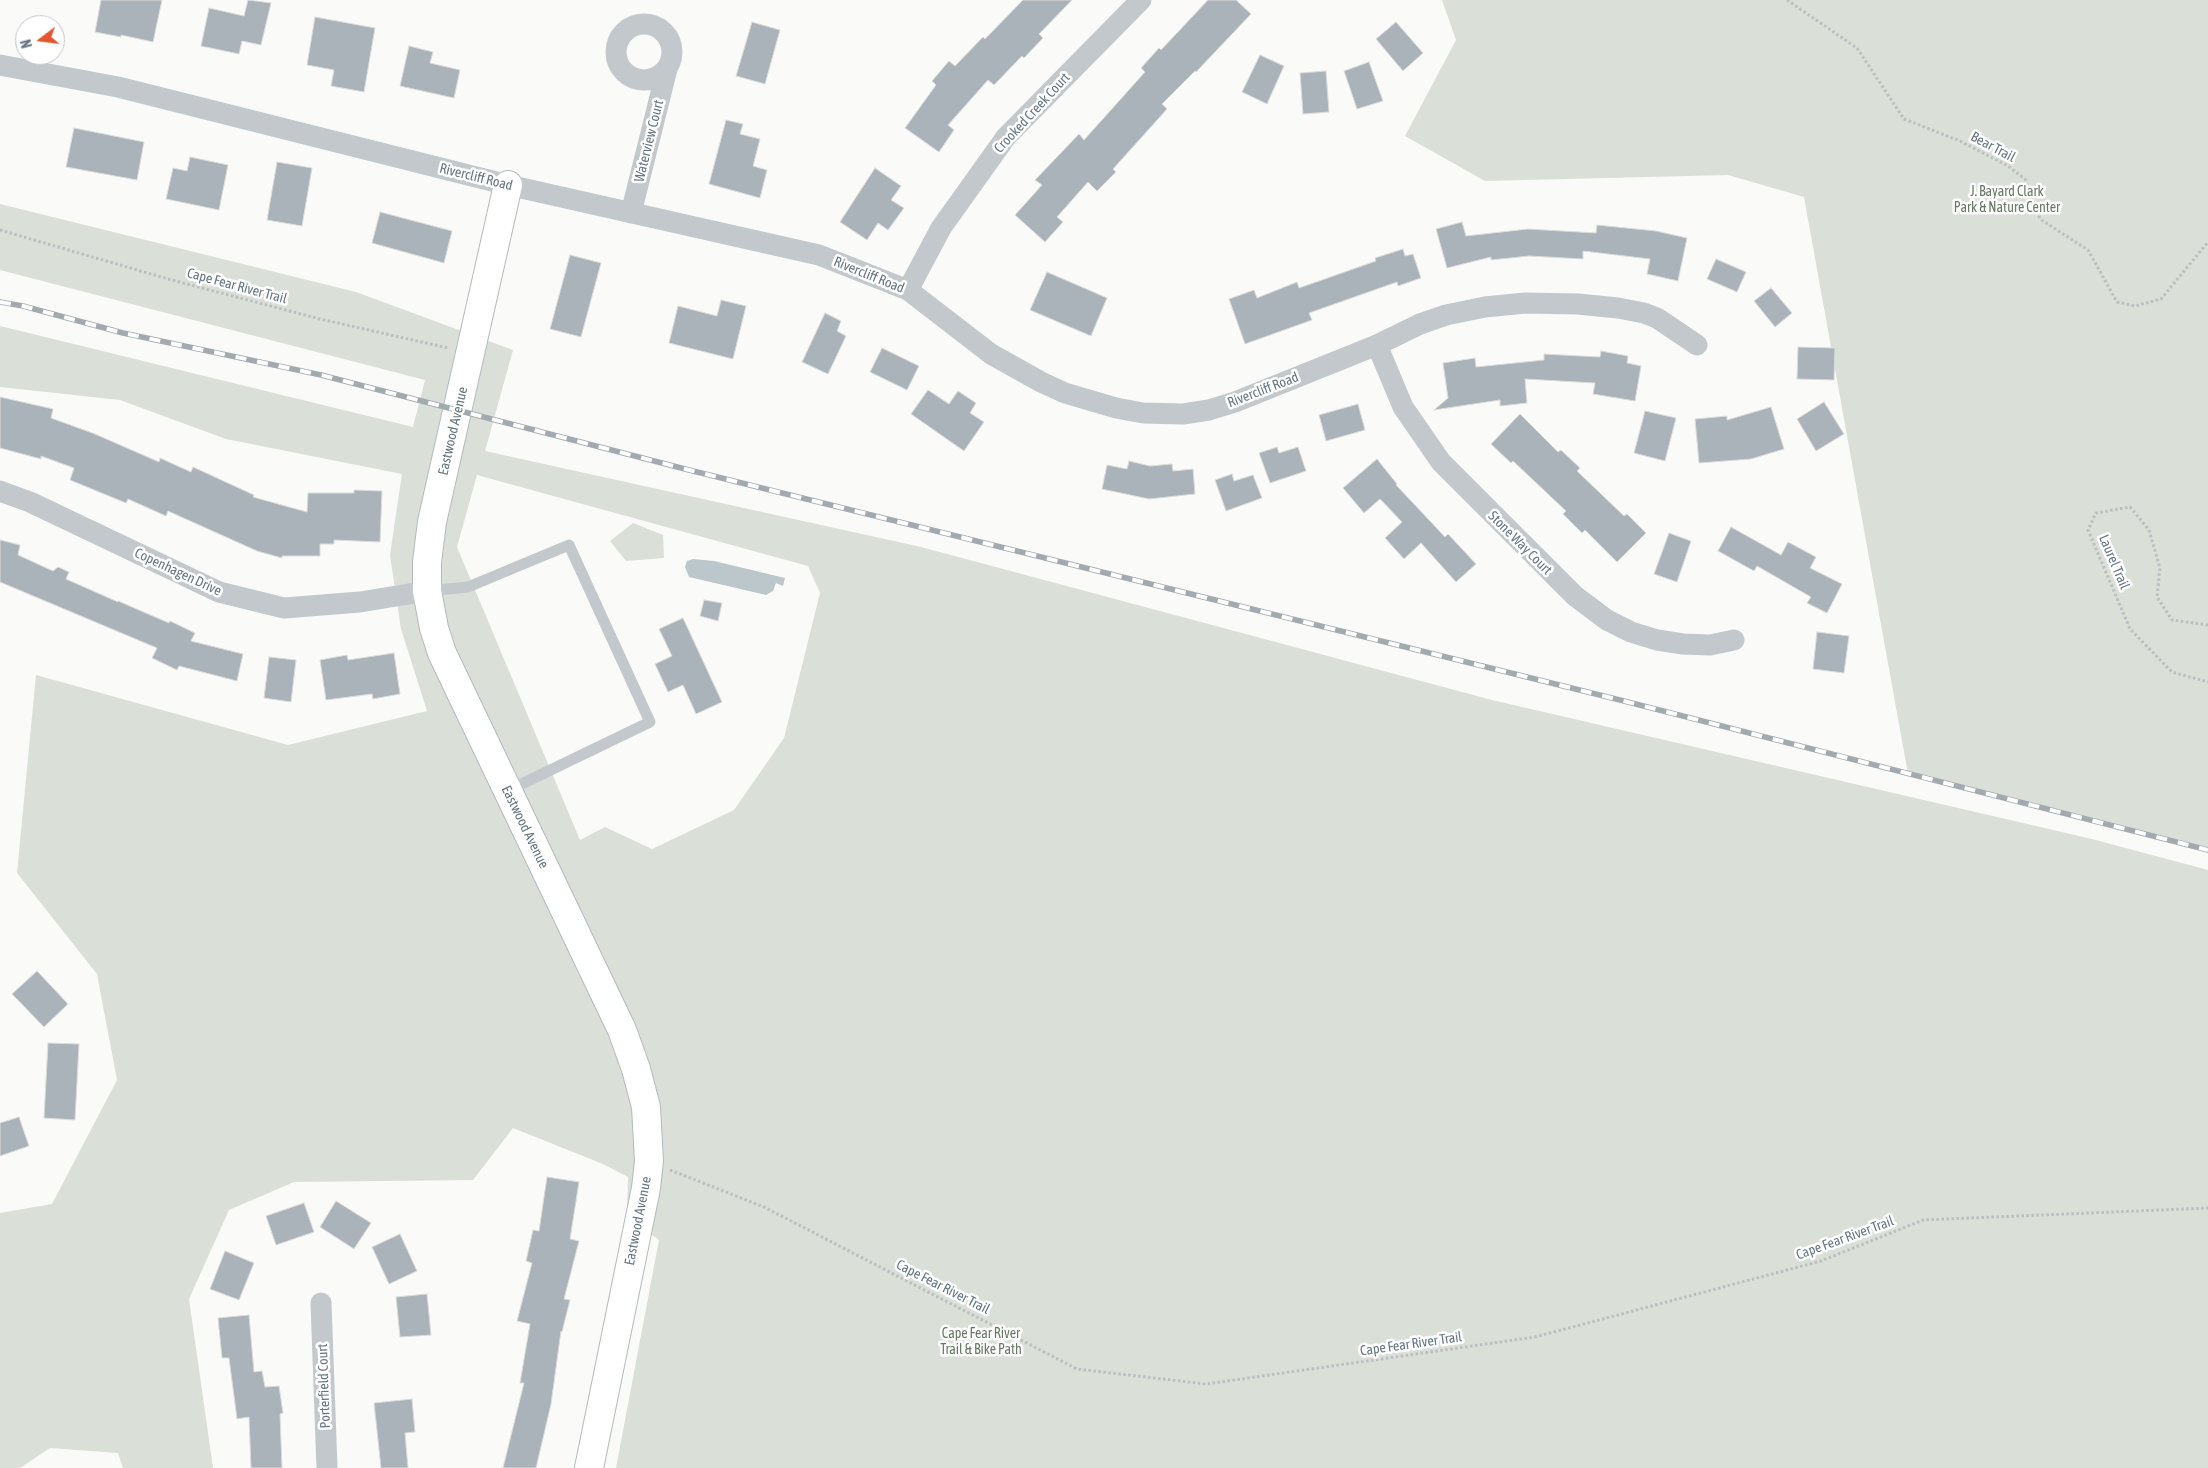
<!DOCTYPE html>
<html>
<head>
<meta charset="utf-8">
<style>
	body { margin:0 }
	#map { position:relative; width:2208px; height:1468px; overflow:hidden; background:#fafaf8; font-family:"Asap Condensed",sans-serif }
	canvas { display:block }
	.north { position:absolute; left:15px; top:15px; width:50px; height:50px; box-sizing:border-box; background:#fff; border:1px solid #c1c8cd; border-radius:50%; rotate:255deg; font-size:14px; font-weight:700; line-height:20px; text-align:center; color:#657683 }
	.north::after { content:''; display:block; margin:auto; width:18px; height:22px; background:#e4572e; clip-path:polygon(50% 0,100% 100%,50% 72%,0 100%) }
</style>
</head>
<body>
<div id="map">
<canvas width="2208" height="1468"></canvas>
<div class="north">N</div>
</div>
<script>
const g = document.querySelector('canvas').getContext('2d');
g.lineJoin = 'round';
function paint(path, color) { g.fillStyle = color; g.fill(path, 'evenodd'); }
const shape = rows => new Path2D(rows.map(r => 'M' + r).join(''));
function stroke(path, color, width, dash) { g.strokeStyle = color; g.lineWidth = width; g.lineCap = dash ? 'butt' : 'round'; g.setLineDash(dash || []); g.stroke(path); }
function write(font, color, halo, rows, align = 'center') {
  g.font = font + ' "Asap Condensed",sans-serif'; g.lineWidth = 5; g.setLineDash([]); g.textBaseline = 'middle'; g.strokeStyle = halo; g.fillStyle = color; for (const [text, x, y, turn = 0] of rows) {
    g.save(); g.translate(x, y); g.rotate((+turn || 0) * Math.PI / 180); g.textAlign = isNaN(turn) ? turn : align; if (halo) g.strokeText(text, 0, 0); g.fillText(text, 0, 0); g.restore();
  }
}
paint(shape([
	[1442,0,2208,0,2208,849,1908,774,1804,197,1728,175,1485,181,1405,136,1456,40],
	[0,204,356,292,513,350,485,451,921,547,1492,700,2092,839,2208,870,2208,1468,616,1468,659,1240,627,1216,628,1177,603,1164,513,1128,473,1180,294,1182,229,1210,189,1299,213,1468,123,1468,118,1453,50,1448,20,1468,0,1468,0,1213,52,1204,117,1080,97,974,17,873,36,675,288,745,427,711,401,629,390,555,402,474,226,439,120,400,0,387,0,326,413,427,425,380,0,270],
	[477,475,808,566,820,593,784,738,734,810,652,849,605,827,580,840,457,547],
	[633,523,663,535,664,558,626,561,610,541]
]), '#dadfd7');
paint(shape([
	[693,559,714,561,785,578,783,586,776,583,773,591,766,595,689,577,685,567,687,561]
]), '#bbc7cb');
const building = shape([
	[101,0,162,0,153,42,121,35,121,37,95,32,101,0],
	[248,0,271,3,261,45,242,41,239,54,201,46,209,8,244,16,248,0],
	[1023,0,1072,0,1039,34,1043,38,1024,58,1022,56,994,85,988,80,948,125,954,130,939,152,905,128,936,85,932,81,949,61,955,66,983,37,985,39,1023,0],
	[1208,0,1236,0,1251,14,1196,72,1195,71,1162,104,1167,109,1113,169,1116,172,1097,191,1088,182,1057,217,1063,222,1045,242,1015,215,1042,185,1035,180,1079,134,1084,140,1145,72,1141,68,1159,48,1161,50,1208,0],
	[315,17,375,28,364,92,331,86,334,70,307,65,315,17],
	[752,22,780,30,765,84,736,76,752,22],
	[1396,22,1423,53,1403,71,1376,39,1396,22],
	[409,46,433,52,430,63,460,70,454,98,400,86,409,46],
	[1260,55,1284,66,1267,104,1242,92,1260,55],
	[1369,62,1383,101,1357,109,1344,71,1369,62],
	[1326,71,1329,112,1303,114,1300,73,1326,71],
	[726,120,743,124,740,134,760,139,753,166,767,170,760,198,709,184,726,120],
	[74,128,144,142,137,180,66,167,74,128],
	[190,157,228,165,219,210,166,199,173,168,187,171,190,157],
	[277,162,312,168,302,226,267,220,277,162],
	[875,168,901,186,891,200,904,208,888,230,878,223,867,240,840,222,875,168],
	[380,212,452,231,444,263,372,243,380,212],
	[1462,222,1466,236,1528,229,1596,233,1597,225,1656,231,1687,238,1678,281,1647,274,1650,259,1583,251,1583,259,1529,256,1491,260,1491,257,1447,268,1436,229,1462,222],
	[1403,249,1405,256,1413,254,1421,278,1398,286,1397,282,1309,313,1312,320,1245,344,1229,299,1254,290,1257,298,1297,282,1299,288,1376,261,1375,258,1403,249],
	[570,255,601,263,581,337,550,329,570,255],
	[1716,259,1746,272,1737,292,1707,279,1716,259],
	[1047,272,1107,298,1091,336,1030,310,1047,272],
	[1771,288,1792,313,1775,327,1754,301,1771,288],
	[721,300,746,306,733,359,669,343,678,306,717,316,721,300],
	[825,313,841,321,837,331,846,336,828,374,802,362,825,313],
	[1798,347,1835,348,1834,380,1797,379,1798,347],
	[882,348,919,366,907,390,870,372,882,348],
	[1601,351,1628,356,1627,363,1641,366,1635,401,1593,394,1595,383,1525,379,1527,403,1500,406,1500,400,1434,410,1448,398,1443,363,1475,358,1476,367,1544,360,1544,354,1600,357,1601,351],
	[928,390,949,404,958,391,976,403,970,413,984,422,964,451,911,414,928,390],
	[0,397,53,409,51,418,95,434,159,462,160,458,191,472,193,467,254,495,253,497,307,512,308,493,354,493,354,490,382,491,380,542,334,540,334,544,320,544,320,556,282,556,282,558,257,551,168,511,166,516,128,499,126,503,70,480,74,468,41,456,41,459,0,448,0,397],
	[1824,402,1844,434,1816,451,1797,419,1824,402],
	[1358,404,1365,430,1326,441,1319,415,1358,404],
	[1771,407,1784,449,1751,459,1699,463,1695,419,1727,416,1727,420,1771,407],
	[1645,411,1676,418,1665,461,1634,453,1645,411],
	[1520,414,1558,452,1561,450,1580,468,1577,471,1624,516,1627,514,1646,533,1617,562,1585,530,1582,533,1563,514,1566,511,1513,461,1511,463,1491,444,1520,414],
	[1277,447,1279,453,1298,447,1306,471,1270,483,1259,453,1277,447],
	[1377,459,1397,484,1396,485,1445,537,1448,534,1476,564,1456,582,1421,543,1404,559,1385,538,1402,522,1380,499,1364,513,1343,488,1377,459],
	[1129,461,1150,466,1172,464,1173,471,1193,469,1195,494,1149,499,1102,489,1107,465,1127,469,1129,461],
	[1232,474,1234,481,1253,475,1262,498,1226,511,1215,480,1232,474],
	[1731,527,1781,555,1788,542,1816,557,1810,568,1842,584,1827,613,1807,603,1811,597,1757,566,1754,571,1718,551,1731,527],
	[1669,533,1691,541,1677,582,1654,574,1669,533],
	[0,540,20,545,18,555,53,571,58,567,69,572,66,579,118,602,118,601,169,623,170,621,195,633,191,641,243,654,237,681,179,666,177,670,152,658,157,648,0,582,0,540],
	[704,600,722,603,718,621,700,616,704,600],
	[683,618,722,702,696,714,683,685,668,692,655,664,672,656,659,629,683,618],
	[1817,632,1849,636,1844,673,1813,669,1817,632],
	[394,653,400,694,373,699,372,694,326,700,320,660,347,655,348,660,394,653],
	[269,657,296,660,291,702,264,698,269,657],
	[37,971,68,1004,44,1027,12,994,37,971],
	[48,1043,79,1044,75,1120,44,1118,48,1043],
	[19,1117,29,1146,0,1156,0,1123,19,1117],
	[547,1177,579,1182,570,1239,579,1241,564,1299,570,1300,562,1332,561,1331,551,1404,536,1468,503,1468,524,1383,520,1383,530,1324,517,1321,532,1263,526,1261,533,1230,539,1231,547,1177],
	[336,1201,371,1223,354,1249,320,1227,336,1201],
	[304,1203,314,1232,276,1245,266,1216,304,1203],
	[400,1234,417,1271,389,1284,372,1247,400,1234],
	[225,1251,254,1263,239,1300,210,1289,225,1251],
	[427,1294,431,1335,400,1337,396,1297,427,1294],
	[249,1315,254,1372,262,1371,265,1387,279,1386,283,1413,280,1414,282,1468,251,1468,249,1417,237,1419,229,1358,222,1358,218,1318,249,1315],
	[412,1399,415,1432,405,1433,408,1468,381,1468,374,1403,412,1399]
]);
paint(building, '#aab3b9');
stroke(building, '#dcdcda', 1);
const secondary = shape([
	[508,185,432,522,427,562,427,591,434,628,442,653,622,1030,636,1069,646,1107,649,1161,646,1188,589,1468]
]);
stroke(secondary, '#b3babf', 30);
stroke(shape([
	[1787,0,1857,48,1904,119,1960,141,2008,166,2025,179,2040,219,2088,250,2117,302,2135,306,2161,299,2208,242],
	[0,230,168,279,320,319,448,348],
	[2208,625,2172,620,2157,597,2160,568,2149,530,2130,507,2096,513,2088,530,2130,629,2172,672,2208,682],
	[670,1170,764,1207,1077,1369,1206,1384,1535,1337,1821,1261,1923,1220,2208,1208]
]), '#bbbfc2', 3, [2.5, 2.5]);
stroke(shape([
	[427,591,468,587,569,545,650,722,507,791]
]), '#c3c8cc', 11);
stroke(shape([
	'616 52a28 28 0 1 1 56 0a28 28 0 1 1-56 0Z',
	[0,65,118,87,508,185,819,255,908,290,991,354,1041,382,1065,393,1116,408,1143,413,1183,414,1209,410,1235,402,1377,345,1420,324,1446,315,1485,307,1525,303,1578,304,1618,308,1644,313,1657,318,1697,345],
	[631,213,667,69],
	[908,290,941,228,1006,137,1141,0],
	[1377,345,1403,407,1441,462,1575,596,1607,620,1631,632,1657,640,1683,644,1710,645,1734,640],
	[0,491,30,502,219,592,284,608,360,602,427,591],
	[321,1303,327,1468]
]), '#c3c8cc', 21);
stroke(secondary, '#fff', 28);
const rail = shape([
	[0,302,23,306,123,333,321,375,689,470,1624,701,2208,850]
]);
stroke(rail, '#a2aab0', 5.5);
stroke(rail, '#fff', 4, [11]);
write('14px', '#657683', '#fff', [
	["Crooked Creek Court",1032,113,-47],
	["Waterview Court",649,141,-76],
	["Bear Trail",1993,147,28],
	["Rivercliff Road",476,177,14],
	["Rivercliff Road",869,275,22],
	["Cape Fear River Trail",237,286,15],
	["Rivercliff Road",1263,390,-21],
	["Eastwood Avenue",453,431,-77],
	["Stone Way Court",1520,543,45],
	["Laurel Trail",2114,562,67],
	["Copenhagen Drive",178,572,25],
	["Eastwood Avenue",525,827,64],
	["Eastwood Avenue",638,1221,-79],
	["Cape Fear River Trail",1845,1238,-20],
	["Cape Fear River Trail",943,1287,27],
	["Cape Fear River Trail",1411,1344,-8],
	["Porterfield Court",324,1386,-92]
]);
write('14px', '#687a64', '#fff', [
	["J. Bayard Clark",2007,192],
	["Park & Nature Center",2007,208],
	["Cape Fear River",981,1334],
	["Trail & Bike Path",981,1350]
]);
</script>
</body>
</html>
